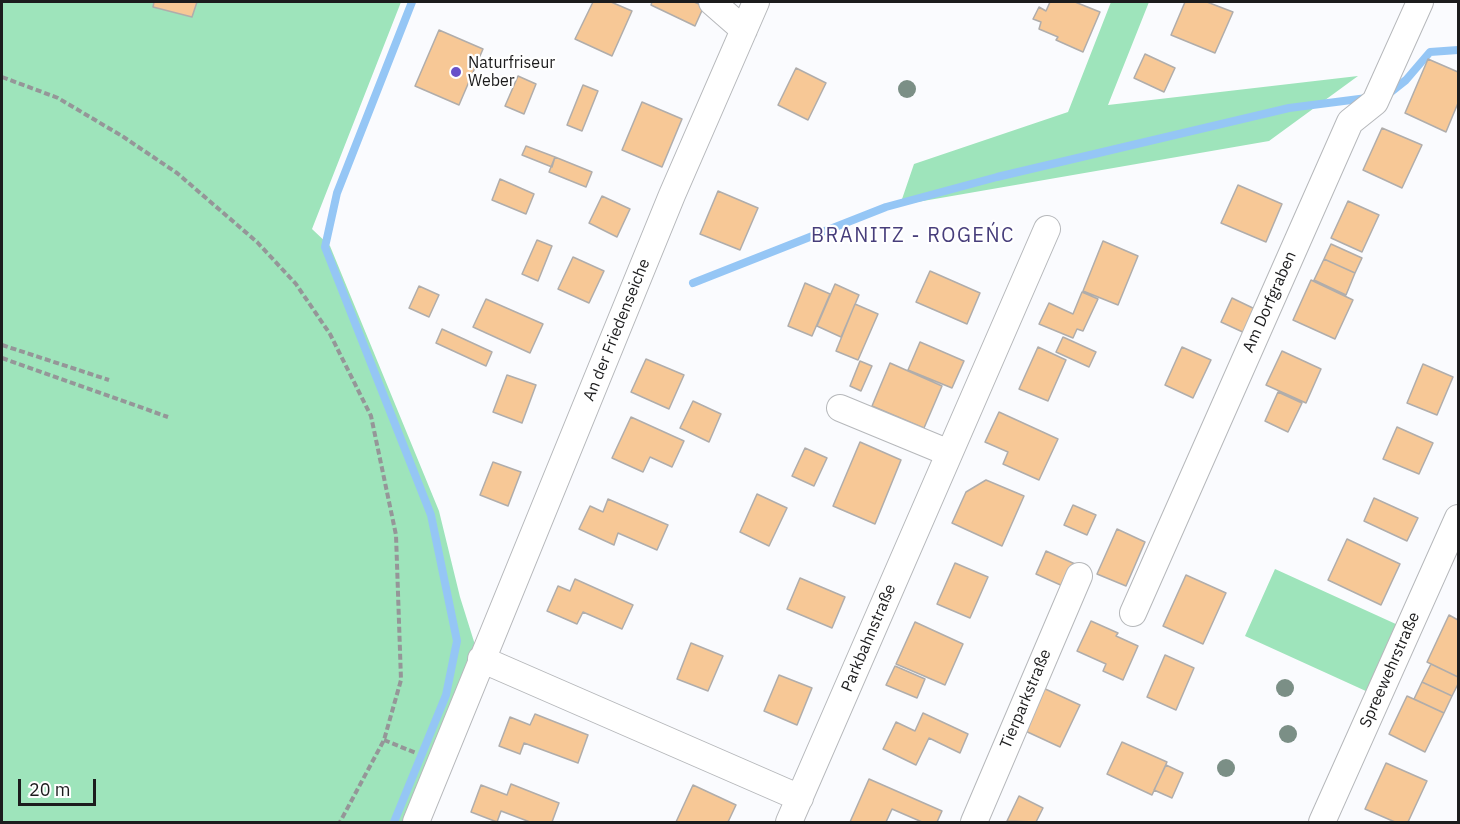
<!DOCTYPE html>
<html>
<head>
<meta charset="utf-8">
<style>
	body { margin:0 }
	#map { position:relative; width:1460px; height:824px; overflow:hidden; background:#fafbfe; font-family:"IBM Plex Sans",sans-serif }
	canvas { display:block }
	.frame { position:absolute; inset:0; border:3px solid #1c1c1d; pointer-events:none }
	.scale { position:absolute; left:18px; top:779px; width:78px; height:27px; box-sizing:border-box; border:3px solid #1c1c1d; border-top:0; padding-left:8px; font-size:18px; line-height:21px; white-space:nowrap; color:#1c1c1d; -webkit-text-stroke:4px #fff; paint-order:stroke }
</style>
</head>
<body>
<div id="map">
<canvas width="1460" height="824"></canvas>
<div class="frame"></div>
<div class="scale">20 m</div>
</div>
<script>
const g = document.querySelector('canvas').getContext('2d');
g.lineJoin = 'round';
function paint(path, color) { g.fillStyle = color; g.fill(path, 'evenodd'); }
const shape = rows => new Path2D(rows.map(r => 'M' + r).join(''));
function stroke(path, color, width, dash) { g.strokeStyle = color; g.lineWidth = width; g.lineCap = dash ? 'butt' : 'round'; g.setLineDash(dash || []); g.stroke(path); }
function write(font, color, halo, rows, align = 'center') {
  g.font = font + ' "IBM Plex Sans",sans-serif'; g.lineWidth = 4.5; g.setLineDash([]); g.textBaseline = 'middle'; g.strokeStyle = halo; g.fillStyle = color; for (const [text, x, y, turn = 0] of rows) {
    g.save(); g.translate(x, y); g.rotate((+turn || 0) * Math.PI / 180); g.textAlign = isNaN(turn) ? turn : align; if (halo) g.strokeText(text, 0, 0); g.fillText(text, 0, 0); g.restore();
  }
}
paint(shape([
	[2,2,401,2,312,229,330,246,439,511,460,597,476,648,403,822,2,822],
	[1111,2,1149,2,1108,105,1358,76,1269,141,900,205,914,164,1068,112],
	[1275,569,1398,625,1368,692,1245,636]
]), '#9ee4bb');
stroke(shape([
	[1387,95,1406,80,1430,52,1458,50],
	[693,283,886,207,997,177,1289,108,1367,98],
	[394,822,446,695,457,641,431,515,325,247,337,193,412,2]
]), '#95c6f5', 8);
const building = shape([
	[154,2,197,2,192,17,153,7,154,2],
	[593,2,611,2,632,11,612,56,575,39,593,2],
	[652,2,694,2,704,6,695,26,651,5,652,2],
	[1050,2,1075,2,1100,12,1083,52,1056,40,1058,37,1039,29,1041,22,1033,19,1039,7,1046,11,1050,2],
	[1185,2,1207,2,1233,12,1215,53,1171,35,1185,2],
	[439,30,483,49,459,105,415,86,439,30],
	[1145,54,1175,68,1164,92,1134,78,1145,54],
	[1428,59,1458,72,1458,103,1446,132,1405,113,1428,59],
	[796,68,826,83,808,120,778,105,796,68],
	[518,76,536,84,524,114,505,106,518,76],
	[583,85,598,91,582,131,567,125,583,85],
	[642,102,682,119,662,167,622,150,642,102],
	[1382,128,1422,145,1402,188,1363,170,1382,128],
	[526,146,555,157,552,167,522,155,526,146],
	[555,157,592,172,586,187,549,172,555,157],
	[500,179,534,194,526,214,492,200,500,179],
	[1238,185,1282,204,1266,242,1221,223,1238,185],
	[718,191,758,208,740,250,700,234,718,191],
	[602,196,630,209,617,237,589,223,602,196],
	[1348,201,1379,215,1362,252,1331,238,1348,201],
	[537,240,552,246,538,281,522,274,537,240],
	[1103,241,1138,256,1118,305,1083,291,1103,241],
	[1331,244,1362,258,1355,273,1324,259,1331,244],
	[573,257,604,271,589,303,558,289,573,257],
	[1324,259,1355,273,1346,295,1314,280,1324,259],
	[930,271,980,293,967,324,916,302,930,271],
	[1311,280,1353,300,1335,339,1293,320,1311,280],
	[805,283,830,294,812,336,788,326,805,283],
	[835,284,859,295,841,337,817,326,835,284],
	[419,286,439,295,429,317,409,308,419,286],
	[1082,292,1098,299,1083,331,1077,329,1073,338,1039,324,1049,303,1073,314,1082,292],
	[1232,298,1257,310,1247,334,1221,322,1232,298],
	[486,299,543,324,530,353,473,327,486,299],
	[855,304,878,314,858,360,836,351,855,304],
	[442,329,492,352,486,366,436,343,442,329],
	[1063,337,1096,352,1089,367,1056,352,1063,337],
	[920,342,964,361,952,388,908,370,920,342],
	[1038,347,1066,360,1048,401,1019,389,1038,347],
	[1182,347,1211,360,1193,398,1165,385,1182,347],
	[1282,351,1321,369,1306,403,1266,385,1282,351],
	[646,359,684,375,669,409,631,392,646,359],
	[860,361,872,366,861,391,850,386,860,361],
	[890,363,942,386,924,428,872,406,890,363],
	[1423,364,1453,377,1437,415,1407,403,1423,364],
	[507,375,536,385,522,423,493,412,507,375],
	[1278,392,1302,403,1288,432,1265,421,1278,392],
	[693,401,721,414,709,442,680,428,693,401],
	[999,412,1058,439,1039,480,1003,464,1008,452,985,442,999,412],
	[631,417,684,441,672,467,650,457,643,472,612,458,631,417],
	[1397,427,1433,443,1419,474,1383,459,1397,427],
	[860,442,901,460,875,524,833,506,860,442],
	[805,448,827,458,814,486,792,476,805,448],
	[493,462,521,472,508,506,480,495,493,462],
	[986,480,1024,496,1002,546,952,523,966,492,986,480],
	[757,494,787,508,769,546,740,532,757,494],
	[1374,498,1418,518,1407,541,1364,521,1374,498],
	[608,499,668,525,657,550,618,533,614,545,579,529,590,506,603,512,608,499],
	[1073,505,1096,515,1087,535,1064,525,1073,505],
	[1117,529,1145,542,1126,586,1097,574,1117,529],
	[1347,539,1400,564,1381,605,1328,580,1347,539],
	[1046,551,1075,564,1065,587,1036,574,1046,551],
	[955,563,988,577,970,618,937,604,955,563],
	[1186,575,1226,593,1203,644,1163,626,1186,575],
	[800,578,845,597,832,628,787,609,800,578],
	[575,579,633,605,622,629,583,612,577,624,547,611,558,586,570,591,575,579],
	[1449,615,1458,620,1458,677,1427,662,1449,615],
	[1091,621,1118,633,1116,636,1138,646,1123,680,1103,671,1106,664,1077,651,1091,621],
	[915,622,963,644,945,685,896,664,915,622],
	[691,643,723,656,708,691,677,679,691,643],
	[1165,655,1194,668,1176,710,1147,697,1165,655],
	[1431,664,1458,677,1458,684,1452,696,1422,682,1431,664],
	[895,666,925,679,917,698,886,685,895,666],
	[779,675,812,688,797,725,764,711,779,675],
	[1422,682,1452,696,1444,713,1414,699,1422,682],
	[1041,687,1080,705,1060,747,1021,729,1041,687],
	[1407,696,1444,713,1425,752,1389,734,1407,696],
	[923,713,968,734,960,753,929,738,916,765,883,749,896,722,915,731,923,713],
	[535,714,588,735,578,763,524,743,520,754,499,746,510,717,530,725,535,714],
	[1122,742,1167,762,1152,795,1107,774,1122,742],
	[1386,763,1427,781,1408,822,1395,822,1365,809,1386,763],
	[1166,765,1183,773,1172,798,1154,790,1166,765],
	[869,779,942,811,937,822,922,822,892,809,886,822,850,822,869,779],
	[511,784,559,803,552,822,530,822,501,811,497,822,471,812,481,785,507,795,511,784],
	[693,785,736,805,728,822,676,822,693,785],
	[1019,796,1043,808,1036,822,1007,821,1019,796]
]);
paint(building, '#f7c896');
stroke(building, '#b0adab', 1.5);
const minor = shape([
	[712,2,744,30],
	[840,408,949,453],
	[1133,613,1350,122,1375,102,1420,2],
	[481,659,800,798],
	[416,822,672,195,756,2],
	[789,822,1047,229],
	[974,822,1079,576],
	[1322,822,1458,518]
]);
stroke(minor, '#b6b8bb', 28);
stroke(shape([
	[2,77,58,98,122,136,177,173,257,242,296,284,330,334,371,416,396,535,401,680,384,740,340,822],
	[2,345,109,380],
	[2,358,168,417],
	[384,740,416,753]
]), '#959698', 4, [6, 3]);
stroke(minor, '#fff', 26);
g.fillStyle = '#7b8f86';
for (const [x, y] of [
	[907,89],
	[1285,688],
	[1288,734],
	[1226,768]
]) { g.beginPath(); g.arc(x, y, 9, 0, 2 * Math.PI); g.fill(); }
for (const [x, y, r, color] of [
	[456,72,6,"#6850c9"]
]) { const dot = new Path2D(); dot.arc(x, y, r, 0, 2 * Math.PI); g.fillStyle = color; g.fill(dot); stroke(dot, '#fff', 2); }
write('16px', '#1c1c1d', '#fff', [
	["Naturfriseur",468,63],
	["Weber",468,81]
], 'left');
write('16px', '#1c1c1d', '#fff', [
	["Am Dorfgraben",1270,302,-66],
	["An der Friedenseiche",617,330,-68],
	["Parkbahnstraße",869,638,-67],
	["Spreewehrstraße",1390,670,-66],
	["Tierparkstraße",1026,699,-67]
]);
g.letterSpacing = '1.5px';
write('20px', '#473e7b', '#fff', [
	["BRANITZ - ROGEŃC",913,236]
]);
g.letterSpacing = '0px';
</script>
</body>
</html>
